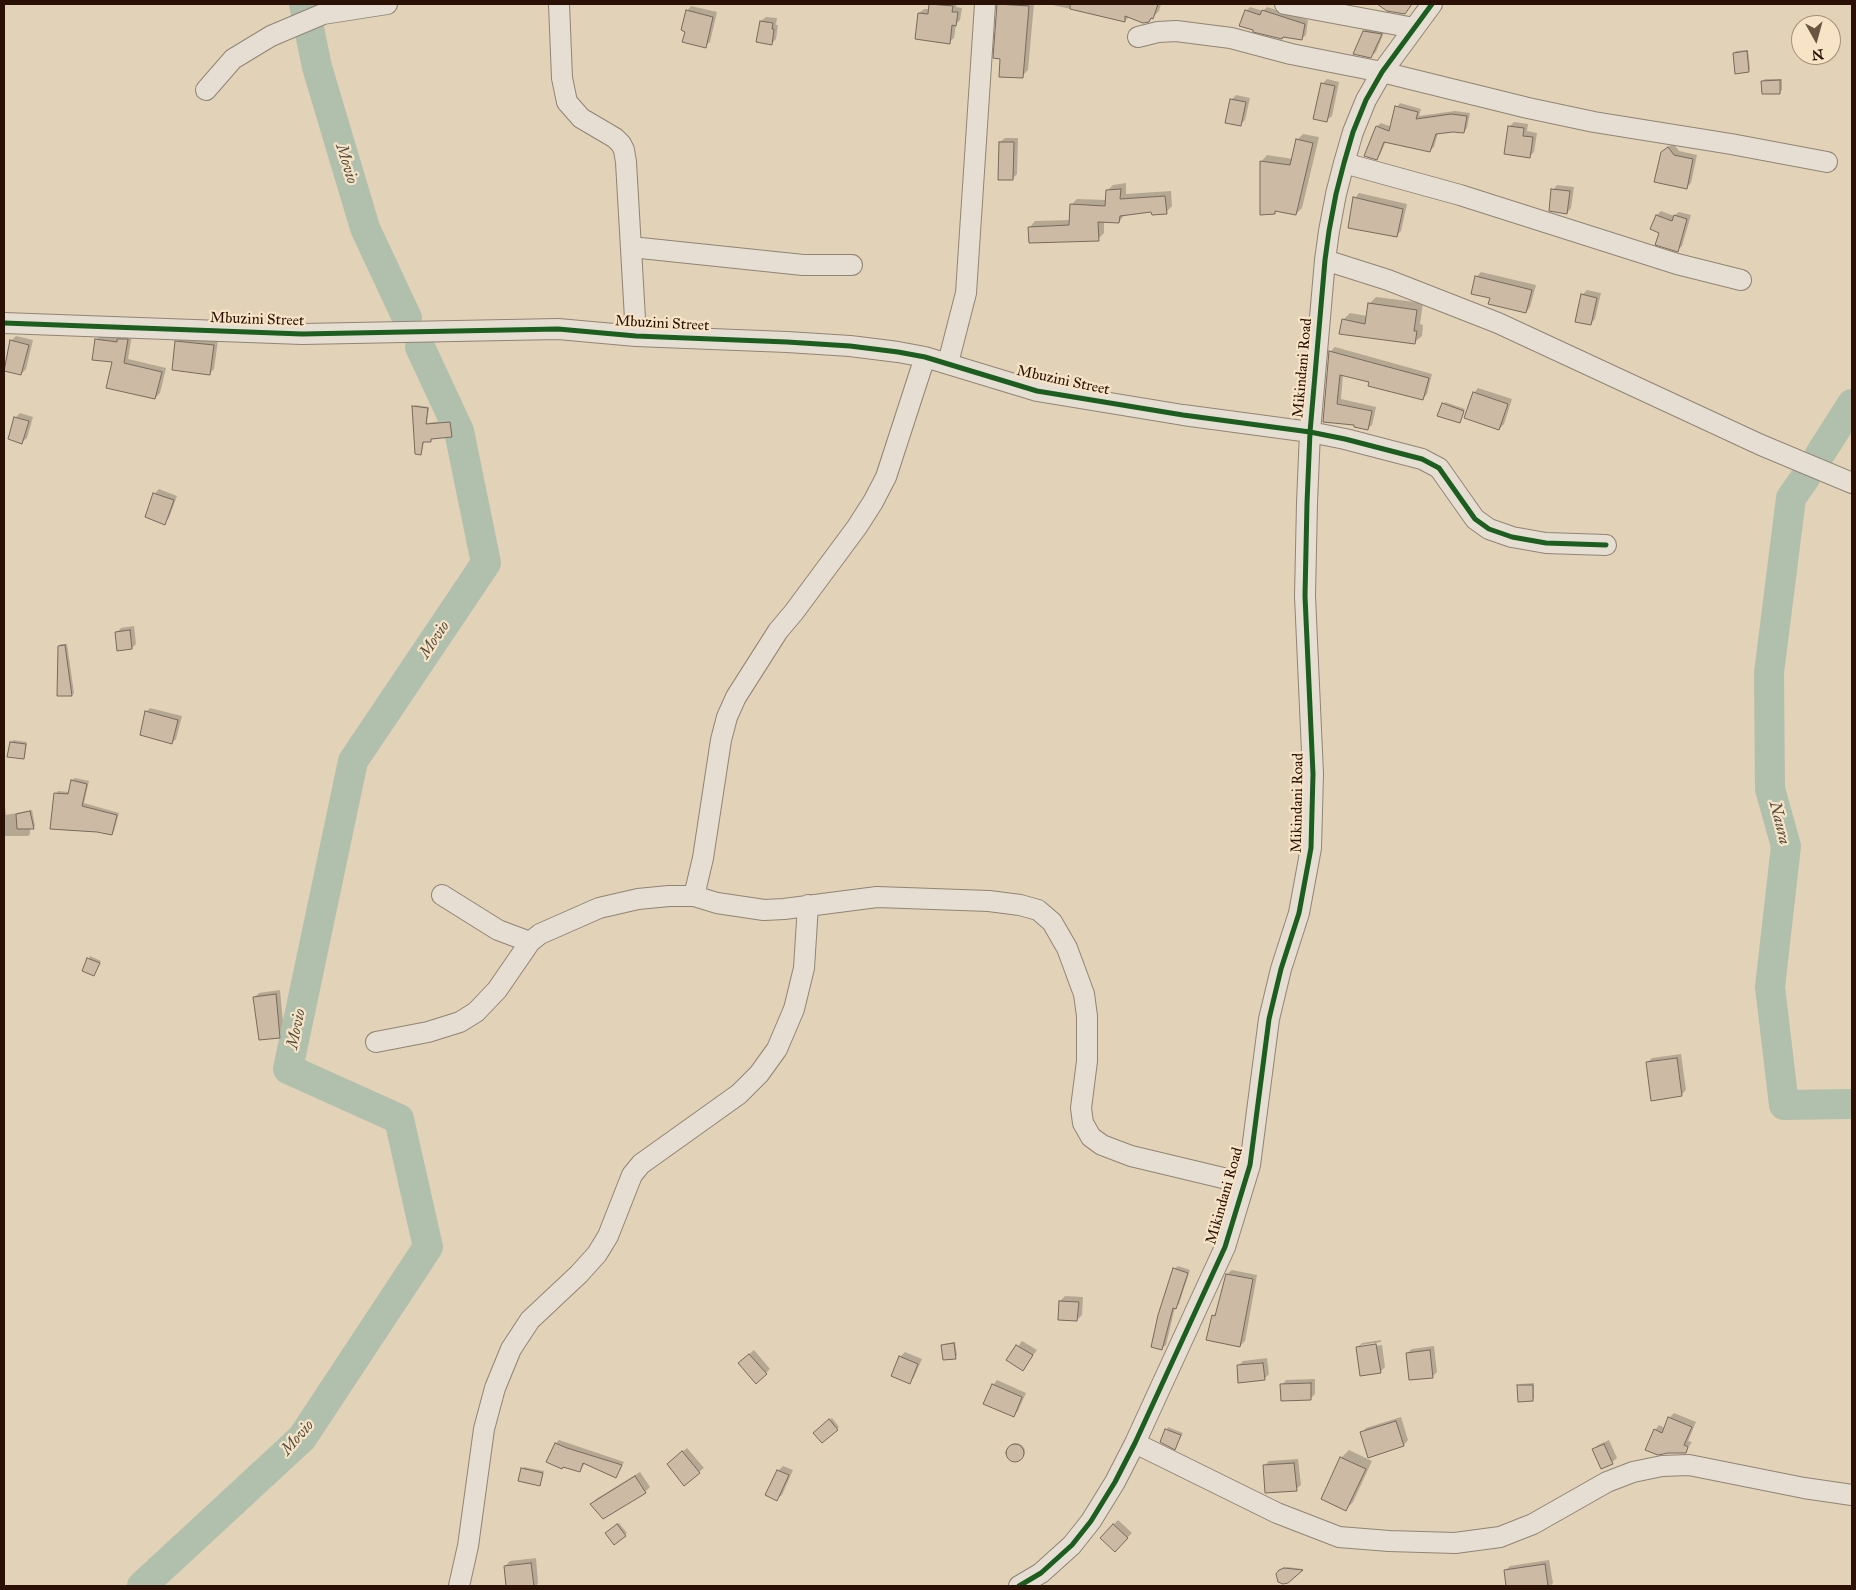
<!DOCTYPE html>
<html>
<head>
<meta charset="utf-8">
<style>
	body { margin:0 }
	#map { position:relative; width:1856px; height:1590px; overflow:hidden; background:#e2d2b8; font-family:"IM FELL Great Primer",serif }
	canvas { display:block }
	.frame { position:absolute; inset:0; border:5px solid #2a1005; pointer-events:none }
	.north { position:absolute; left:1791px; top:15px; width:50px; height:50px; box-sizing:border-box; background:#f7e4c6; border:1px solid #a58f79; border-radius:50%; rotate:173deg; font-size:14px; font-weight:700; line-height:20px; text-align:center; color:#2a1005 }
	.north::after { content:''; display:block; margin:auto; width:18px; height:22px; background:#6a5444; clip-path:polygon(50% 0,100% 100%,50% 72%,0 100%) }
</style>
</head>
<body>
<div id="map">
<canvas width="1856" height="1590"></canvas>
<div class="frame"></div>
<div class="north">N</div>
</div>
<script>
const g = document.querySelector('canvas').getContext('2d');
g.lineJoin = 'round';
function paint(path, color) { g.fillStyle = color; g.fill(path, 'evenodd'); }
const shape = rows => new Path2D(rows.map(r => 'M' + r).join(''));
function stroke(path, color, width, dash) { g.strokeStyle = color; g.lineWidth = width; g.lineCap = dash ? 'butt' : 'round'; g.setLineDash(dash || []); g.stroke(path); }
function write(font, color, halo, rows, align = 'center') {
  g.font = font + ' "IM FELL Great Primer",serif'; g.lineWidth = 4.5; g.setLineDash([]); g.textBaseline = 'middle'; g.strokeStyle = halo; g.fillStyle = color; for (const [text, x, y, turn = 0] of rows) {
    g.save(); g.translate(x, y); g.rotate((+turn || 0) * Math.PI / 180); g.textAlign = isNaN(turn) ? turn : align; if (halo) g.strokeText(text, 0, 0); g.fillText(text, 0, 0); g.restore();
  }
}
paint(shape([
	[931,4,957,4,956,7,962,8,960,20,956,24,954,38,949,42,919,13,924,9,930,9],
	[998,4,1034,4,1028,70,1022,76,1001,58,995,57],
	[1048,4,1161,4,1159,11,1149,21,1130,16,1125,21],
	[691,6,717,12,710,42,705,46,686,31,687,11],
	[1250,7,1263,11,1267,7,1308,20,1306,35,1301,39,1284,36,1282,38,1246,11],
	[766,17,777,18,776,25,778,25,776,39,771,44,761,21],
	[1369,27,1385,30,1376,52,1371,56,1364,31],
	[1748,50,1750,69,1748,71,1734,53,1736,51],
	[1327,79,1339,82,1332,116,1327,120,1322,84],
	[1765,79,1782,79,1782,90,1780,92,1763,81],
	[1236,95,1250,98,1245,120,1240,125,1231,100],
	[1400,103,1421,109,1419,116,1455,111,1470,113,1467,128,1464,132,1453,131,1438,133,1434,147,1430,150,1386,141,1380,155,1377,158,1366,155,1377,126,1381,123,1392,127,1397,107],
	[1514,122,1528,124,1527,131,1537,133,1534,152,1529,157,1509,127],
	[1303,134,1319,137,1302,208,1296,214,1277,210,1274,213,1261,162,1267,155,1293,159,1297,140],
	[1005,138,1018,138,1017,174,1012,179,1000,142],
	[1673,143,1679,151,1697,155,1691,183,1687,187,1667,148],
	[1126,183,1126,194,1171,191,1172,206,1166,212,1152,211,1125,214,1119,222,1104,221,1104,233,1098,239,1030,227,1035,221,1070,220,1071,205,1077,199,1107,200,1107,191,1113,185],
	[1557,185,1574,187,1571,208,1567,213,1553,190],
	[1359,193,1407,204,1401,231,1397,235,1355,198],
	[1661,211,1674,216,1679,212,1691,215,1682,246,1678,250,1660,232,1657,215],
	[1481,272,1536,285,1530,307,1526,312,1491,297,1476,277],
	[1587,290,1601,293,1595,319,1590,324,1582,295],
	[1376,297,1423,303,1420,324,1423,325,1422,336,1415,342,1343,320,1350,313,1367,316,1369,304],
	[101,335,120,338,123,335,132,335,128,359,166,368,160,393,155,398,113,361,96,340],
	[16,336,33,340,26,369,21,374,11,341],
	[181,337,218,340,214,369,210,373,176,342],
	[1335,347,1432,374,1427,394,1423,399,1343,374,1341,399,1376,407,1372,425,1367,429,1356,424,1324,421,1330,352],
	[1478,388,1512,399,1504,424,1499,429,1474,393],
	[1445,402,1465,409,1459,422,1443,404],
	[415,405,429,407,427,423,452,420,454,433,452,435,424,441,422,451,420,453,413,407],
	[20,413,33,417,27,438,22,442,15,418],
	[159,489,177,496,169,518,164,523,154,494],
	[134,626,136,644,132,648,116,633,121,628],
	[61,644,67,644,74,693,72,695,58,695,59,646],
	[150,708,182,716,176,739,172,743,146,712],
	[13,740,27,742,25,756,23,758,11,742],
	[75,778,89,781,84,803,119,813,114,831,112,834,56,794,58,791,69,792,72,780],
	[5,806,6,815,32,810,35,826,30,828,30,834,28,836,4,836],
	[90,956,101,961,94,975,84,971],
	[280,990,284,1033,280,1037,255,997,259,993],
	[1681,1054,1686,1090,1681,1095,1647,1063,1652,1058],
	[1178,1266,1190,1270,1179,1304,1175,1307,1166,1345,1162,1348,1174,1269],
	[1232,1270,1257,1275,1245,1341,1240,1346,1213,1316,1218,1311,1227,1274],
	[1065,1296,1083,1297,1082,1315,1077,1320,1060,1301],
	[1381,1340,1381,1342,1361,1345,1361,1348,1382,1345,1385,1367,1380,1372,1357,1348,1362,1343],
	[1022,1341,1037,1350,1023,1369,1008,1360],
	[955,1342,957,1355,955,1357,942,1346,944,1344],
	[1434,1346,1437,1372,1432,1377,1407,1353,1412,1349],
	[754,1350,770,1369,766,1373,744,1359],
	[905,1352,922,1359,914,1377,910,1382,900,1357],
	[1267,1358,1269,1374,1264,1379,1238,1366,1243,1361],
	[1315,1379,1315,1394,1310,1399,1282,1385,1286,1380],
	[997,1380,1026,1393,1018,1411,1013,1416,993,1385],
	[1534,1383,1534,1398,1532,1400,1518,1386,1520,1384],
	[1674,1413,1696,1422,1688,1441,1692,1442,1685,1452,1655,1430,1659,1425,1665,1428,1669,1418],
	[1401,1417,1408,1440,1404,1445,1369,1456,1361,1433,1366,1428],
	[832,1418,839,1427,822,1442,814,1433],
	[1168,1427,1183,1433,1175,1448,1161,1441],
	[559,1440,624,1462,616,1476,585,1463,580,1471,564,1466,562,1468,556,1443],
	[1609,1440,1617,1458,1612,1462,1601,1467,1594,1449,1598,1445],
	'1007 1452a9 9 0 1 1 18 0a9 9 0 1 1-18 0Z',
	[687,1448,704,1468,699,1472,673,1459],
	[1349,1450,1372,1461,1353,1502,1346,1509,1341,1458],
	[1298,1459,1301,1485,1296,1489,1264,1466,1269,1461],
	[783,1466,793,1470,782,1495,777,1499,778,1471],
	[524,1467,544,1471,540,1485,522,1469],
	[640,1472,650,1487,645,1492,592,1504,596,1499],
	[1118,1520,1132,1533,1115,1550,1101,1537],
	[619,1523,627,1533,625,1535,609,1531],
	[536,1558,538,1583,536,1586,507,1586,505,1566,510,1561],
	[1549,1560,1553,1583,1550,1586,1507,1586,1505,1571,1510,1566],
	[1287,1567,1303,1569,1287,1582,1280,1571]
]), '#0003');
stroke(shape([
	[304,4,317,67,365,228,407,318],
	[1820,454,1852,404],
	[1805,478,1791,498,1769,673,1770,789,1786,846,1770,987,1784,1105,1852,1104],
	[142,1586,302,1438,428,1247,399,1119,288,1069,353,761,486,563,459,431,420,347]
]), '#b0c0ac', 30);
const building = shape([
	[929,4,953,6,952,12,958,12,956,26,952,25,950,44,915,39,918,13,928,14,929,4],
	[997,4,1029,6,1023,78,999,77,1000,59,993,58,997,4],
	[1070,4,1158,4,1153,19,1151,18,1149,22,1143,23,1125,16,1125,22,1070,9,1070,4],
	[1377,4,1412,4,1405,14,1387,11,1377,4],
	[686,10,713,17,706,48,682,42,685,32,681,30,686,10],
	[1245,10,1260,15,1262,10,1305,24,1302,40,1283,37,1282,39,1253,32,1253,30,1239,26,1245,10],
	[760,21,773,23,772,29,774,29,772,45,756,42,760,21],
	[1363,31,1382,34,1371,58,1353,54,1363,31],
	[1747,51,1749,72,1735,74,1733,53,1747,51],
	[1780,80,1780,94,1762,94,1761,81,1780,80],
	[1321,83,1335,86,1327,122,1313,119,1321,83],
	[1230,99,1246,102,1241,126,1225,123,1230,99],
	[1395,106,1418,112,1416,119,1451,114,1467,116,1464,133,1453,132,1436,134,1430,152,1384,142,1377,160,1364,156,1376,126,1389,131,1395,106],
	[1508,126,1524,128,1523,136,1533,137,1530,158,1504,154,1508,126],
	[1296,139,1313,143,1296,215,1275,211,1275,214,1260,215,1260,161,1290,165,1296,139],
	[999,142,1014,142,1013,180,998,180,999,142],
	[1668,147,1674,155,1693,159,1687,189,1654,182,1661,152,1668,147],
	[1121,189,1120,199,1165,196,1167,214,1152,215,1151,212,1120,216,1119,223,1098,222,1099,241,1029,243,1028,227,1069,225,1070,204,1105,206,1106,190,1121,189],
	[1551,189,1570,191,1567,214,1549,211,1551,189],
	[1353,197,1403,209,1397,237,1348,228,1353,197],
	[1656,215,1672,221,1674,215,1687,219,1678,252,1655,245,1659,233,1650,229,1656,215],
	[1475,276,1532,290,1526,313,1488,304,1490,298,1471,294,1475,276],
	[1581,294,1597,298,1591,325,1575,322,1581,294],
	[1368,303,1417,310,1414,331,1417,331,1415,344,1339,334,1342,319,1365,324,1368,303],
	[95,339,117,342,117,339,128,339,124,363,162,372,155,399,106,388,112,362,92,360,95,339],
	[10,340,29,345,21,375,4,371,10,340],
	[175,341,214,345,210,375,172,370,175,341],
	[1329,351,1429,378,1423,400,1368,386,1369,382,1340,375,1337,404,1372,411,1368,430,1354,427,1354,425,1323,422,1329,351],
	[1473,392,1508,404,1499,430,1464,418,1473,392],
	[1442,403,1464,411,1460,423,1437,416,1442,403],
	[412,406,428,408,426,424,450,422,452,437,431,439,431,442,423,442,421,455,415,454,412,406],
	[14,417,29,421,22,444,8,439,14,417],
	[153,493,174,500,165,525,145,517,153,493],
	[130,630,132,649,117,651,115,632,130,630],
	[65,645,72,696,57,696,58,646,65,645],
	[145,711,178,720,172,744,140,735,145,711],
	[10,742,26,744,24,759,7,757,10,742],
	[71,780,87,784,82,806,117,815,112,835,97,832,50,829,54,793,68,794,71,780],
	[30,811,34,829,17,829,16,814,30,811],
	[87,958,100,963,94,976,82,971,87,958],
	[276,994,280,1038,259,1040,253,997,276,994],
	[1677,1058,1682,1096,1651,1101,1646,1062,1677,1058],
	[1173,1268,1188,1273,1176,1309,1173,1308,1162,1350,1151,1347,1158,1315,1173,1268],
	[1226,1274,1253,1279,1240,1347,1206,1340,1212,1315,1215,1316,1226,1274],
	[1059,1301,1079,1302,1077,1321,1058,1320,1059,1301],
	[954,1343,956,1359,943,1360,941,1345,954,1343],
	[1376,1344,1381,1373,1360,1376,1356,1347,1376,1344],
	[1016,1345,1033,1355,1023,1371,1006,1360,1016,1345],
	[1430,1350,1433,1378,1409,1380,1406,1353,1430,1350],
	[749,1354,767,1374,756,1384,738,1363,749,1354],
	[899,1356,918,1364,910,1384,891,1376,899,1356],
	[1263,1363,1265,1380,1238,1383,1237,1365,1263,1363],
	[1311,1383,1311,1400,1281,1401,1280,1384,1311,1383],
	[992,1384,1022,1397,1014,1417,983,1404,992,1384],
	[1517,1385,1533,1385,1533,1401,1518,1402,1517,1385],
	[1668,1417,1692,1427,1684,1445,1688,1447,1686,1453,1668,1453,1658,1455,1645,1450,1654,1429,1662,1433,1668,1417],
	[829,1419,838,1430,822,1443,813,1433,829,1419],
	[1396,1421,1404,1446,1368,1458,1360,1432,1396,1421],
	[1165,1429,1181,1435,1175,1450,1160,1442,1165,1429],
	[555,1443,567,1448,622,1465,616,1478,583,1463,580,1472,563,1467,562,1469,546,1462,555,1443],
	'1006 1453a9 9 0 1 1 18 0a9 9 0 1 1-18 0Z',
	[1604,1444,1613,1464,1601,1469,1592,1449,1604,1444],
	[682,1451,700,1473,684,1486,667,1464,682,1451],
	[1340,1457,1366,1469,1346,1511,1321,1499,1340,1457],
	[1294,1463,1297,1491,1265,1493,1263,1465,1294,1463],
	[521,1468,543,1473,540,1486,518,1481,521,1468],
	[777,1470,789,1475,777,1501,765,1495,777,1470],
	[635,1476,646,1493,603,1519,590,1504,635,1476],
	[617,1524,626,1536,614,1545,605,1533,617,1524],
	[1113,1524,1128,1538,1115,1552,1100,1538,1113,1524],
	[531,1563,534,1586,506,1586,504,1566,531,1563],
	[1545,1564,1548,1586,1506,1586,1504,1570,1545,1564],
	[1284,1568,1303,1570,1288,1583,1283,1584,1278,1582,1276,1574,1279,1570,1284,1568]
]);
paint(building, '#cdbaa5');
stroke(building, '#766a5c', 1);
const minor = shape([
	[559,4,562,78,567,102,581,118,615,138,621,144,624,150,626,162,636,336],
	[1285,4,1414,28],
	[1138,37,1158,32,1176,31,1231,38,1291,54,1382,72,1528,108,1594,122,1731,144,1827,162],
	[206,90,233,59,271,36,323,14,387,4],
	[1344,163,1460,195,1677,264,1741,280],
	[631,247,803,265,852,265],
	[1325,260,1388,280,1498,323,1761,445,1852,483],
	[4,323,302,334,558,329,636,336,787,342,850,346,898,352,925,357,1037,391,1183,415,1310,432,1345,439,1422,459,1439,468,1475,519,1489,529,1512,537,1546,543,1606,545],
	[948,363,966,293,985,4],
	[442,895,498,930,530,942],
	[694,896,703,858,721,740,727,717,736,697,778,631,794,612,857,527,873,502,886,477,925,357],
	[376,1042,428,1032,460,1022,476,1012,497,990,530,942,540,934,599,908,638,899,669,896,694,896,717,903,764,910,784,909,877,897,989,901,1020,905,1038,910,1052,922,1067,948,1084,994,1087,1016,1087,1061,1081,1108,1083,1123,1091,1137,1102,1145,1131,1156,1244,1183],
	[1135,1443,1277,1513,1339,1537,1389,1541,1455,1543,1500,1537,1533,1524,1607,1482,1633,1472,1662,1466,1689,1465,1804,1488,1852,1495],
	[459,1586,468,1546,484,1429,495,1388,511,1349,530,1320,579,1274,597,1254,608,1236,632,1175,641,1164,739,1094,759,1074,777,1049,794,1009,804,968,808,905],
	[1019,1586,1041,1573,1072,1545,1091,1521,1115,1482,1135,1443,1225,1247,1250,1165,1269,1019,1281,969,1299,913,1311,848,1313,774,1305,596,1307,503,1310,432,1325,260,1329,231,1336,194,1344,163,1353,132,1366,100,1382,72,1432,4]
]);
stroke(minor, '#908474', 22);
stroke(minor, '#e6ded2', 20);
stroke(shape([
	[4,323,302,334,558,329,636,336,787,342,850,346,898,352,925,357,1037,391,1183,415,1310,432,1345,439,1422,459,1439,468,1475,519,1489,529,1512,537,1546,543,1606,545],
	[1019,1586,1041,1573,1072,1545,1091,1521,1115,1482,1135,1443,1225,1247,1250,1165,1269,1019,1281,969,1299,913,1311,848,1313,774,1305,596,1307,503,1310,432,1325,260,1329,231,1336,194,1344,163,1353,132,1366,100,1382,72,1432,4]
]), '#1b5e20', 5);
write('15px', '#2a1005', '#f7e4c6', [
	["Mbuzini Street",257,320,2],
	["Mbuzini Street",662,324,3],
	["Mikindani Road",1303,368,-85],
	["Mbuzini Street",1063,381,12],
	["Mikindani Road",1298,803,-89],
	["Mikindani Road",1225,1196,-74]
]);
write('italic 16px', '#524b3e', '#f7e4c6', [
	["Movio",346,164,73],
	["Movio",435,640,-56],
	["Naura",1779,823,76],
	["Movio",297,1029,-78],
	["Movio",298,1438,-49]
]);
</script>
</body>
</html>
